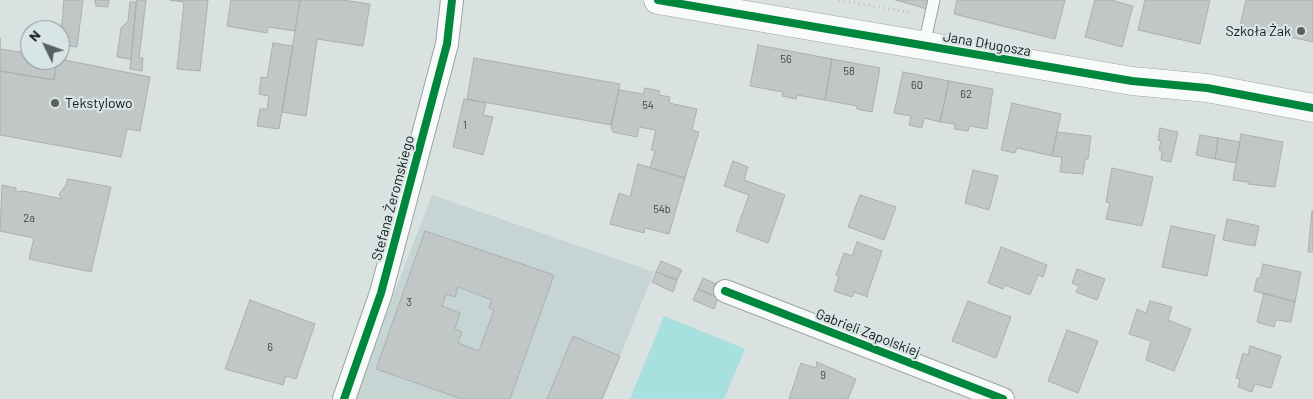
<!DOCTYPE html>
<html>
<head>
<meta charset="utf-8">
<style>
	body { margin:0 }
	#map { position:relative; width:1313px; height:399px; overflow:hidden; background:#dae2e1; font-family:Barlow,sans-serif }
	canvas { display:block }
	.north { position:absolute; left:20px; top:20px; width:50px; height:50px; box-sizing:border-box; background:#d7e5e4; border:1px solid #899393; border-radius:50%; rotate:312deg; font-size:14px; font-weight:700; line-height:20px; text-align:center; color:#151919 }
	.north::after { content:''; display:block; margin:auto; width:18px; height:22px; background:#5a5f5f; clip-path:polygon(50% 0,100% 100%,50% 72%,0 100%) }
</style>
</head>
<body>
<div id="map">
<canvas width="1313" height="399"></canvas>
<div class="north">N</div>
</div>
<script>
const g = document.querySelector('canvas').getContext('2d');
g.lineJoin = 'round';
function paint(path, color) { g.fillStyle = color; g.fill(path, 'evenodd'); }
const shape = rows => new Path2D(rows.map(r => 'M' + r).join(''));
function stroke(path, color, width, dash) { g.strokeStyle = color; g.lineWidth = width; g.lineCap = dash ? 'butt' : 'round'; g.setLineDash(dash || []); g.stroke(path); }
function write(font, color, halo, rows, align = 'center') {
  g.font = font + ' Barlow,sans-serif'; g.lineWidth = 4.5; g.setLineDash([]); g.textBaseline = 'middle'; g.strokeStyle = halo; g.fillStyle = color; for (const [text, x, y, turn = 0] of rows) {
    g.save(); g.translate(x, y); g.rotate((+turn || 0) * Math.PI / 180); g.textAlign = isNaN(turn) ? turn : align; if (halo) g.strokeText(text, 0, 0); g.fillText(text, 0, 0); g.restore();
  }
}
paint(shape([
	[432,195,654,272,603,399,353,399]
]), '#c6d5d4');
paint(shape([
	[664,316,745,349,724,399,630,399]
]), '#a8e0df');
const building = shape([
	[64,0,83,0,77,47,60,45,64,0],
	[95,0,109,0,108,7,96,6,95,0],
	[137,0,146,0,139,58,143,58,142,71,130,69,137,0],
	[170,0,208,0,200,71,177,69,184,2,170,0],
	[231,0,300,0,295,31,268,27,267,33,227,26,231,0],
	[300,0,343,0,370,4,363,46,317,39,306,116,282,112,300,0],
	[896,0,929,0,927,9,896,0],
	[957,0,1065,0,1055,39,954,14,957,0],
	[1095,0,1111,0,1133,6,1122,47,1085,37,1095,0],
	[1145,0,1210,0,1200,44,1138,30,1145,0],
	[1246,0,1313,0,1313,42,1240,26,1246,0],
	[130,2,136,2,131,59,117,57,121,28,128,21,130,2],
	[0,38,0,49,21,52,24,40,30,41,30,60,57,60,54,80,0,71,0,38],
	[273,43,293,46,279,129,257,126,260,109,267,109,269,96,259,94,261,77,267,78,273,43],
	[758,45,832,59,825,100,797,95,796,99,782,96,783,92,750,86,758,45],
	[474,58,620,84,611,125,467,99,474,58],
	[60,59,150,77,140,131,127,129,121,157,0,135,0,71,54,80,57,60,60,59],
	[832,59,880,68,872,112,857,109,857,106,825,100,832,59],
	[903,72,949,81,940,122,924,118,922,128,909,125,911,116,894,113,903,72],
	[949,81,993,89,987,129,969,126,968,131,954,129,955,124,940,122,949,81],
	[645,88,660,91,659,95,670,97,669,103,697,109,692,130,699,132,685,178,650,168,655,151,651,150,656,130,639,127,637,137,613,132,611,128,619,90,643,94,645,88],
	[464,99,486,103,483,115,493,117,483,155,453,147,464,99],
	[1012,103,1061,114,1052,156,1017,148,1015,153,1001,150,1012,103],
	[1160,128,1178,132,1171,162,1161,160,1162,151,1159,150,1161,141,1158,140,1160,128],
	[1057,132,1091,136,1088,159,1085,159,1083,174,1060,172,1062,157,1052,156,1057,132],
	[1241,134,1283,142,1275,187,1248,184,1248,182,1233,180,1241,134],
	[1200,135,1218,138,1215,159,1196,155,1200,135],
	[1218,138,1240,142,1236,163,1215,159,1218,138],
	[733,161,748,167,744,180,785,195,768,243,736,231,749,195,724,186,733,161],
	[638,164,685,178,669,234,645,228,644,233,610,224,619,193,630,197,638,164],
	[1112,168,1153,177,1142,226,1106,219,1110,203,1106,202,1112,168],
	[973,170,998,176,989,210,965,203,973,170],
	[68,179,111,187,91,272,29,259,34,238,0,231,2,185,16,188,16,192,23,191,62,199,59,194,66,185,68,179],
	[860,195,896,207,884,240,848,227,860,195],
	[1312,211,1313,211,1313,252,1308,252,1312,211],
	[1227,219,1259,226,1255,246,1223,240,1227,219],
	[1171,226,1215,235,1207,276,1162,267,1171,226],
	[425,231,554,275,510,399,462,399,376,369,425,231],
	[458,287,492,300,489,308,494,310,479,351,458,343,462,332,455,329,460,313,442,306,446,294,455,297,458,287],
	[857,242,882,251,867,295,868,297,854,292,852,297,834,291,839,276,836,275,844,253,852,256,857,242],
	[1001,247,1047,265,1043,277,1038,275,1030,295,1005,285,1003,289,988,283,1001,247],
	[661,261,682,270,677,280,656,272,661,261],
	[1263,264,1301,272,1295,302,1254,291,1257,278,1260,278,1263,264],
	[1077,269,1105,279,1097,300,1076,292,1079,286,1072,283,1077,269],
	[656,272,677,280,673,292,652,282,656,272],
	[703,278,723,287,718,298,698,289,703,278],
	[698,289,718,298,714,309,693,300,698,289],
	[1264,293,1295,302,1291,322,1276,320,1274,327,1257,322,1264,293],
	[250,300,315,324,296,379,286,376,283,385,225,369,250,300],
	[968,301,1011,317,996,358,952,341,968,301],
	[1150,301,1172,307,1168,320,1191,329,1174,371,1146,360,1151,341,1129,334,1137,309,1146,313,1150,301],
	[1067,330,1098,341,1078,393,1048,381,1067,330],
	[573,336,620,356,602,399,547,399,573,336],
	[1250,346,1281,356,1271,388,1255,384,1252,392,1238,387,1240,379,1236,378,1243,353,1248,355,1250,346],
	[817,362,856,379,848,399,789,399,801,363,816,368,817,362]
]);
paint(building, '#c1c6c6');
stroke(building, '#aab0b0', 1);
const lane = shape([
	[924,45,934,0]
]);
const street = shape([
	[725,291,1003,399],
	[344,399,381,293,447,44,452,0]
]);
const secondary = shape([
	[658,0,1132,81,1207,88,1313,108]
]);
stroke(lane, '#9da3a2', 13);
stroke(street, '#9da3a2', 24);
stroke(secondary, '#9da3a2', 29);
stroke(shape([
	[839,0,912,13]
]), '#bec1c1', 3, [1, 4]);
stroke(lane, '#f9fbfa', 11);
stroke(street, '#f9fbfa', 22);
stroke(secondary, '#f9fbfa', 28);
stroke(shape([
	[658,0,1132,81,1207,88,1313,108],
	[725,291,1003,399],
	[344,399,381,293,447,44,452,0]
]), '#00873e', 8);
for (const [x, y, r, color] of [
	[1301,31,5,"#5a5f5f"],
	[55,103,5,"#5a5f5f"]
]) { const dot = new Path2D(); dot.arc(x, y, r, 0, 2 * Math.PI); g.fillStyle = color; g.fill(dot); stroke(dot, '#d7e5e4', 2); }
write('11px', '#404444', null, [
	["56",786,59],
	["58",849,71],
	["60",917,85],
	["62",966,94],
	["54",648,105],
	["1",465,125],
	["54b",662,209],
	["2a",29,218],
	["3",409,302],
	["6",270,347],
	["9",823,375]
]);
write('14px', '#151919', '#d7e5e4', [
	["Szkoła Żak",1291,31],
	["Tekstylowo",65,103,"left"]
], 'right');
write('14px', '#151919', '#d7e5e4', [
	["Jana Długosza",987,44,10],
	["Stefana Żeromskiego",393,198,-75],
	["Gabrieli Zapolskiej",868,333,21]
]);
</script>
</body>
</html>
